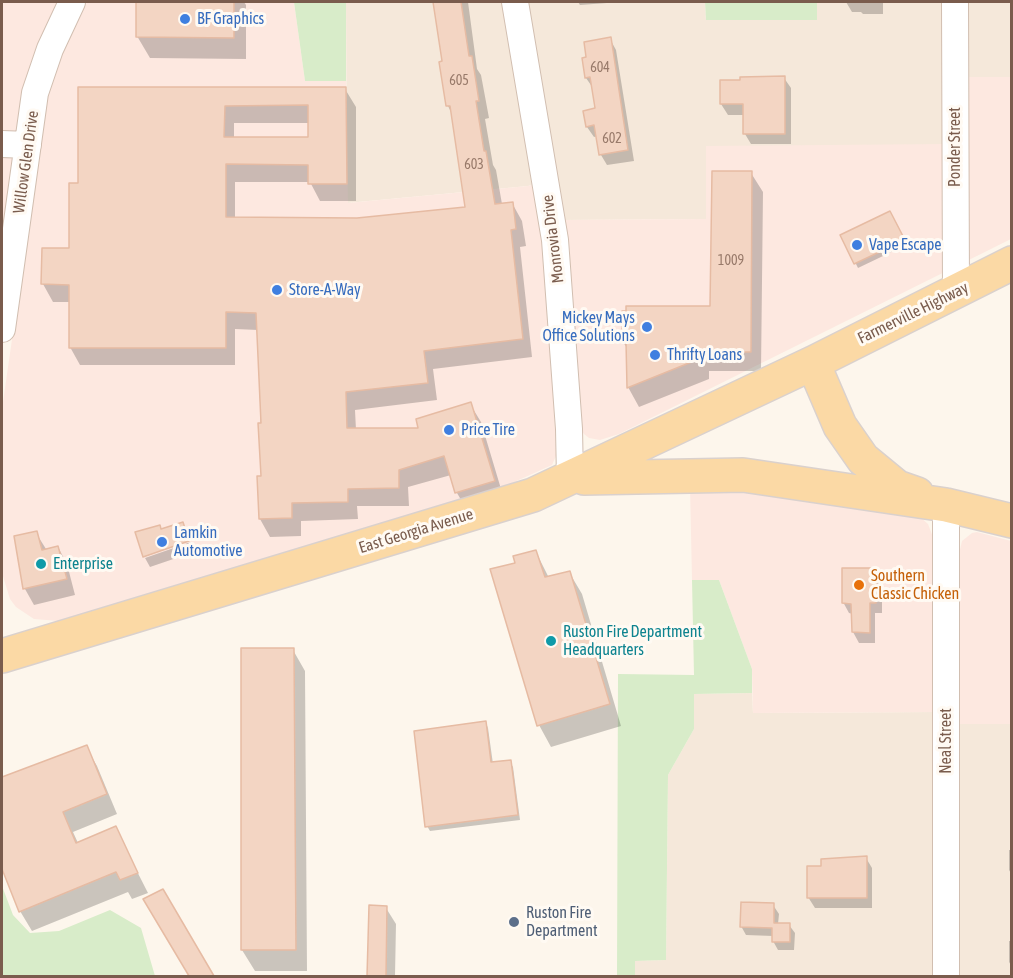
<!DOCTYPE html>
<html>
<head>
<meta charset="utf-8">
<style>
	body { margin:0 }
	#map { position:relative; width:1013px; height:978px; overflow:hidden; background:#fdf6ec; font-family:"Asap Condensed",sans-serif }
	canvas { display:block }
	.frame { position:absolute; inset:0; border:3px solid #7a5c4d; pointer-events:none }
</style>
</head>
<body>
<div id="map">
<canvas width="1013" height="978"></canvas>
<div class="frame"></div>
</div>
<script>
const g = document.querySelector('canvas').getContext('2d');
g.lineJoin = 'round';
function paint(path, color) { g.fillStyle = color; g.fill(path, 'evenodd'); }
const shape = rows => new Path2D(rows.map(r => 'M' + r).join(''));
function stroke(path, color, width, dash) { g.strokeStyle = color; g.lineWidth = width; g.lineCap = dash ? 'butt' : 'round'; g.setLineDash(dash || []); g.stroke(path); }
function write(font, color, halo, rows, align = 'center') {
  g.font = font + ' "Asap Condensed",sans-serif'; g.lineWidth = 6; g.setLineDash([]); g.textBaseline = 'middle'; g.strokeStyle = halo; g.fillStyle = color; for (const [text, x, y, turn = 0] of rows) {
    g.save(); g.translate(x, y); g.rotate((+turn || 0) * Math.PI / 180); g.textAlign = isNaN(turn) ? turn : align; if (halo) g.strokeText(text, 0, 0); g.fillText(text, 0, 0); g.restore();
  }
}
paint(shape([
	[346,2,705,2,706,20,817,20,817,2,1011,2,1011,77,965,77,948,144,706,219,562,220,538,183,528,186,347,203],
	[752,693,753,713,935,712,936,723,1011,724,1011,976,635,976,635,961,666,960,668,775,694,729,694,694]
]), '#f5e8da');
paint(shape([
	[2,2,59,2,2,248],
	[87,2,294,2,305,81,346,81,348,203,528,186,538,183,552,350,556,456,552,465,501,488,59,621,34,619,16,607,10,599,2,573,2,409,47,96,55,69],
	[965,77,1011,77,1011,239,619,434,600,440,589,438,584,434,581,429,562,220,706,219,706,146,948,144],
	[712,485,919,516,928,524,933,537,935,712,753,713,752,669,719,580,692,580,690,486],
	[977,532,1011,541,1011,724,957,724,958,558,962,541,972,533]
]), '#fde8e0');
paint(shape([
	[294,2,346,2,346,81,305,81],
	[705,2,817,2,817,20,706,20],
	[692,580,719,580,752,669,752,693,694,694,694,729,668,775,666,960,635,961,635,976,617,976,618,674,694,675],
	[2,886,13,915,30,933,59,931,110,910,141,928,155,976,2,976]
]), '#d8ecc9');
paint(shape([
	[137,2,244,2,246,5,246,59,150,58,137,36],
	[435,2,468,2,477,69,481,75,489,118,485,119,493,165,496,170,502,204,512,203,522,221,526,246,520,247,532,357,433,369,437,400,355,410,356,430,420,429,470,404,481,422,504,499,467,510,457,493,451,475,408,487,409,506,357,506,358,519,301,521,301,536,270,537,260,519,258,477,262,477,258,330,235,329,235,365,80,365,70,347,70,302,53,302,43,284,71,249,80,185,80,88,345,89,356,107,356,201,320,201,310,182,235,182,235,218,357,220,467,208,452,114,448,106],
	[234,123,309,123,310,139,234,138],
	[578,2,606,2,607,3,580,5],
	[846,2,883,2,883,14,863,14,861,12,852,12],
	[610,39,616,50,634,161,607,165,601,155,598,136,594,137,587,127,597,110,593,88,586,78,583,59],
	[784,78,791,88,791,144,751,144,745,134,745,115,728,115,721,104],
	[751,173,763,192,761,371,709,371,709,379,639,407,628,387,627,348,623,342,628,313,712,308],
	[889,213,906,245,858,268,842,236],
	[36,533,46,549,58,547,67,564,75,595,34,605,25,589,16,537],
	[191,542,194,552,150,567,145,558],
	[536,552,549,578,569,572,582,594,621,726,551,747,539,725,516,564],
	[876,569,882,580,882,613,875,613,875,643,859,643,853,632,853,614,849,613,843,602],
	[293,650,305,671,307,971,255,971,242,950],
	[486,723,488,728,493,764,510,762,513,767,520,820,430,831,427,826],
	[86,747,97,766,117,814,73,832,78,843,115,828,148,893,132,899,128,892,32,931,20,911,2,865,2,779],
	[1009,850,1012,850,1012,875,1009,870],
	[866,858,872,868,872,908,815,908,808,897],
	[773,905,779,914,778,924,789,925,795,933,794,950,778,950,773,941,773,936,746,935,741,926],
	[370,907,386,908,396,924,395,976,369,976],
	[1009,941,1012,941,1012,967,1009,962]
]), '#0003');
const building = shape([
	[136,2,234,2,234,38,136,37,136,2],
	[433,2,461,2,469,56,472,56,479,101,476,101,484,151,486,151,495,204,513,202,516,229,511,230,523,339,424,351,428,383,346,392,347,428,418,428,416,419,471,402,495,481,455,493,444,456,399,470,399,488,348,489,348,502,292,503,292,518,259,519,257,476,261,476,258,423,261,423,256,313,226,312,226,348,69,348,69,285,41,284,42,248,69,248,69,183,78,183,78,87,346,87,347,184,308,184,308,165,226,164,226,217,357,218,465,207,450,106,446,106,439,62,442,61,433,2],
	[308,105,308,137,224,137,225,106,308,105],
	[611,37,628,150,599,155,594,125,586,127,583,111,595,108,590,77,585,78,582,58,586,57,584,42,611,37],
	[785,76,785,134,743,134,743,104,720,104,720,80,740,80,740,77,785,76],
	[712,171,752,171,751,352,699,352,699,359,627,388,626,342,622,342,622,311,626,311,626,306,710,306,712,171],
	[890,211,905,240,854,264,840,235,890,211],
	[183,522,189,541,143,557,135,532,160,525,161,529,183,522],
	[37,531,42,550,58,546,67,579,23,589,14,536,37,531],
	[536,550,545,577,570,571,610,704,537,726,490,569,515,563,513,556,536,550],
	[842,568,877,568,876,603,870,603,870,633,852,632,851,604,842,603,842,568],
	[241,648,294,648,296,950,241,950,241,648],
	[486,721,491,762,511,760,518,815,425,827,414,731,486,721],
	[87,745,107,794,63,812,76,843,116,826,138,873,120,880,116,872,19,912,2,869,2,777,87,745],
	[867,856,867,898,807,898,807,866,821,866,821,859,867,856],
	[163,889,214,976,189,976,143,899,163,889],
	[741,902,774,903,774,923,790,923,790,942,772,942,772,928,740,927,741,902],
	[369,905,387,906,386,976,367,976,369,905]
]);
paint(building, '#f3d5c3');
stroke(building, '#e6bba3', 1.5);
const minor = shape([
	[515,2,555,240,569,429,570,478],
	[955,2,956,292],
	[2,144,28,145],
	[2,329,35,93,50,49,72,2],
	[946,976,946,505]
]);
const major = shape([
	[813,363,840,426,863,459,897,487,917,494],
	[584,478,743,475,946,505,1012,521],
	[2,656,533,495,813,363,1012,263]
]);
stroke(minor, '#d1beb0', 28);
stroke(major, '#dad1cd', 36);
stroke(minor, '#fff', 26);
stroke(major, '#fbd9a5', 33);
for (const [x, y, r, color] of [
	[185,19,6,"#3f7fe0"],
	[857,245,6,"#3f7fe0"],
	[277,290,6,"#3f7fe0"],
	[647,327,6,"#3f7fe0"],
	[655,355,6,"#3f7fe0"],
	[449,430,6,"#3f7fe0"],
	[162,542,6,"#3f7fe0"],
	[41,564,6,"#0f9aa8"],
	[859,585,6,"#e8710a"],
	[551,641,6,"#0f9aa8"],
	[514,922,6,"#5c6f8a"]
]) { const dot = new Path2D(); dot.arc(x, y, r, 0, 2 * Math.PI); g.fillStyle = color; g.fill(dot); stroke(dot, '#fffaf3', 2); }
write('14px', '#987a6a', null, [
	["604",600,68],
	["605",459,81],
	["602",612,139],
	["603",474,165],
	["1009",731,261]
]);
write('16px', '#366cbe', '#fffaf3', [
	["BF Graphics",197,19],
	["Vape Escape",869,245],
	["Store-A-Way",289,290],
	["Mickey Mays",635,318,"right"],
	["Office Solutions",635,336,"right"],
	["Thrifty Loans",667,355],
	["Price Tire",461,430],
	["Lamkin",174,533],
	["Automotive",174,551]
], 'left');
write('16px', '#7a5c4d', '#fffaf3', [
	["Ponder Street",955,147,-90],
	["Willow Glen Drive",26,162,-82],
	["Monrovia Drive",553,239,-97],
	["Farmerville Highway",913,313,-26],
	["East Georgia Avenue",416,531,-17],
	["Neal Street",946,741,-90]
]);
write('16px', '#0d838f', '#fffaf3', [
	["Enterprise",53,564],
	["Ruston Fire Department",563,632],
	["Headquarters",563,650]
], 'left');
write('16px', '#c56008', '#fffaf3', [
	["Southern",871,576],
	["Classic Chicken",871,594]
], 'left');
write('16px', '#4e5e75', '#fffaf3', [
	["Ruston Fire",526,913],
	["Department",526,931]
], 'left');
</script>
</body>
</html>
